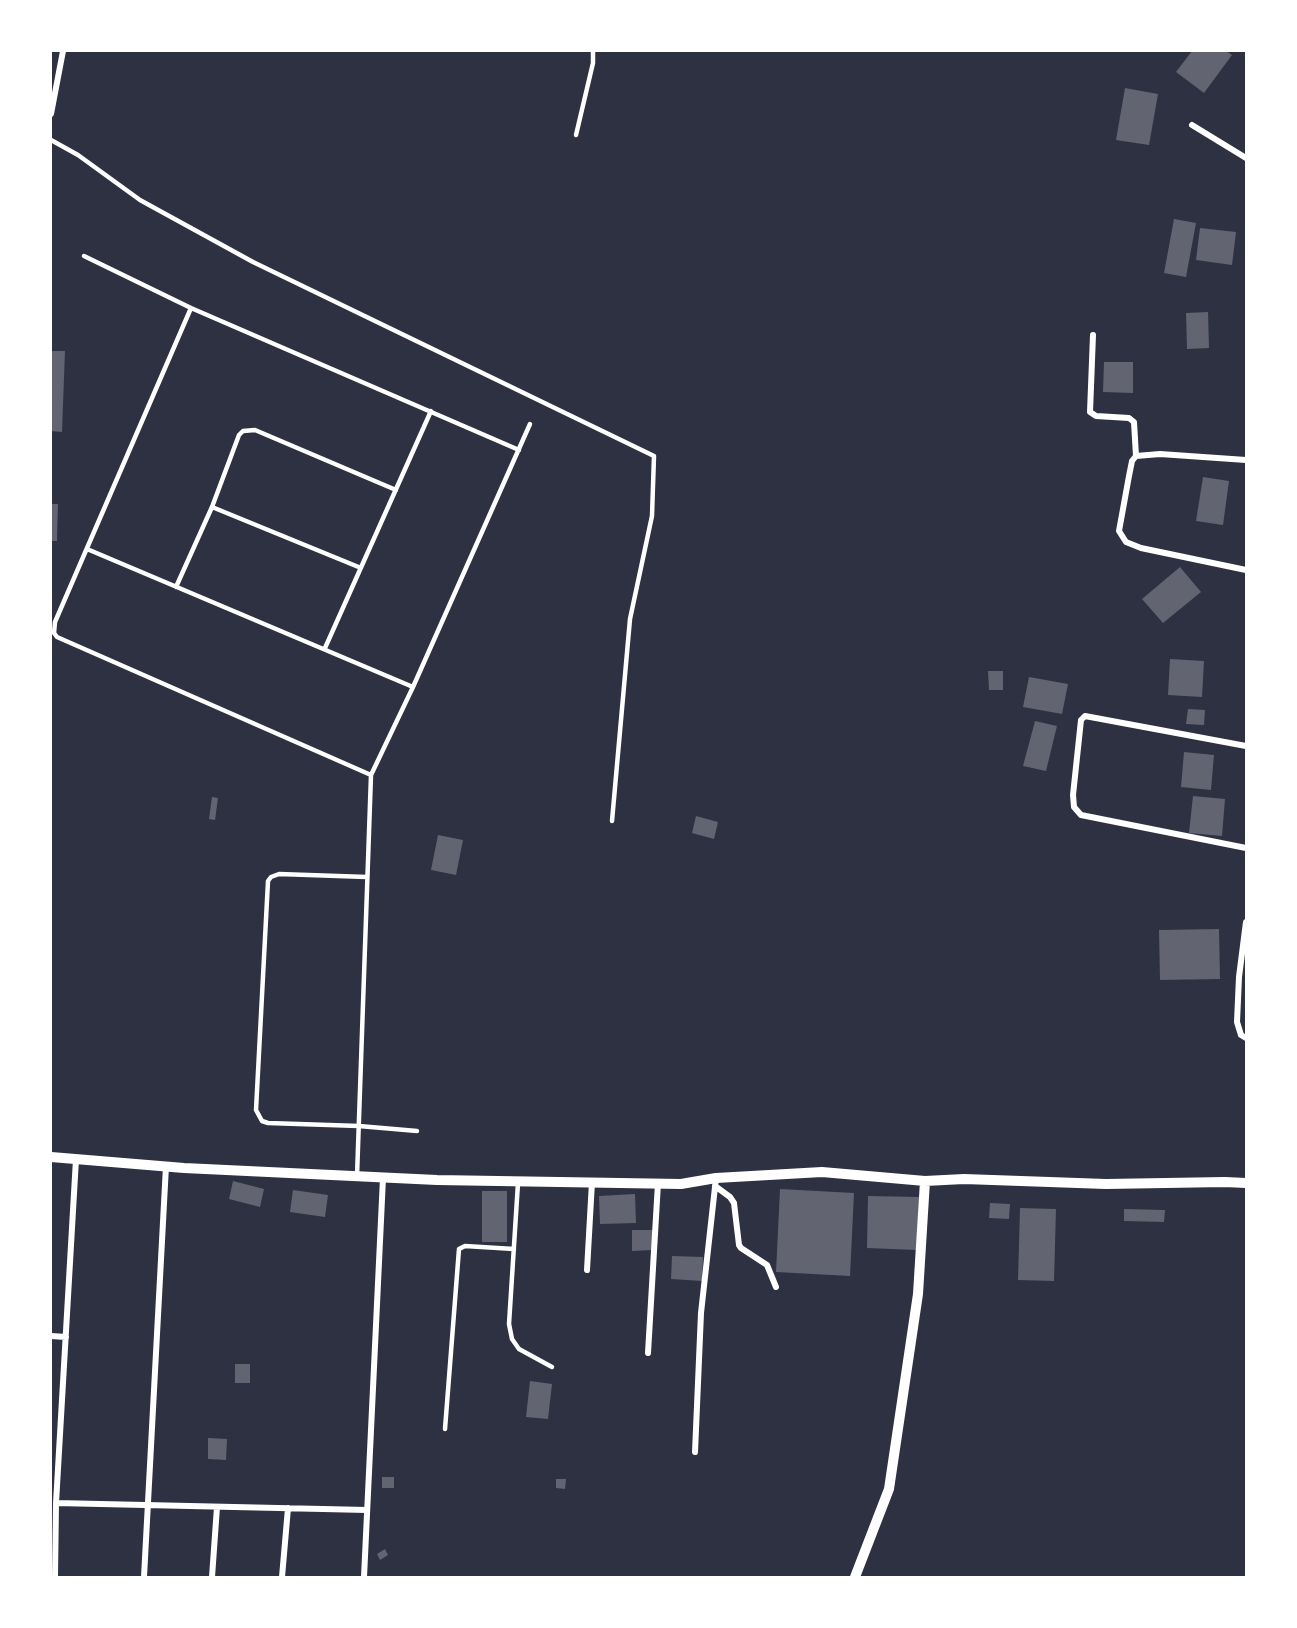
<!DOCTYPE html>
<html>
<head>
<meta charset="utf-8">
<style>
	body { margin:0 }
	#map { position:relative; width:1297px; height:1628px; overflow:hidden; background:#2d3142; font-family:"Exo 2",sans-serif }
	canvas { display:block }
	.frame { position:absolute; inset:0; border:52px solid #fff; pointer-events:none }
</style>
</head>
<body>
<div id="map">
<canvas width="1297" height="1628"></canvas>
<div class="frame"></div>
</div>
<script>
const g = document.querySelector('canvas').getContext('2d');
g.lineJoin = 'round';
function paint(path, color) { g.fillStyle = color; g.fill(path, 'evenodd'); }
const shape = rows => new Path2D(rows.map(r => 'M' + r).join(''));
function stroke(path, color, width, dash) { g.strokeStyle = color; g.lineWidth = width; g.lineCap = dash ? 'butt' : 'round'; g.setLineDash(dash || []); g.stroke(path); }
paint(shape([
	[1192,51,1226,51,1232,55,1204,93,1176,72],
	[1125,88,1158,94,1149,145,1116,140],
	[1174,219,1196,223,1186,277,1164,273],
	[1200,228,1236,232,1232,265,1196,260],
	[1208,312,1209,348,1187,349,1186,313],
	[51,351,65,351,62,432,51,431],
	[1104,362,1133,362,1133,393,1103,392],
	[1203,477,1229,481,1223,525,1196,521],
	[51,504,58,504,57,541,51,541],
	[1180,567,1201,592,1163,623,1142,599],
	[1170,659,1204,661,1202,697,1168,695],
	[988,671,1003,671,1003,690,989,690],
	[1029,677,1068,684,1062,714,1023,707],
	[1188,709,1205,710,1204,725,1186,724],
	[1035,721,1057,726,1046,771,1023,766],
	[1184,752,1214,755,1211,790,1181,787],
	[1193,796,1225,799,1222,836,1189,833],
	[212,797,218,798,215,820,209,819],
	[696,816,718,822,714,839,692,833],
	[438,835,463,840,456,875,431,870],
	[1219,929,1220,979,1160,980,1159,930],
	[233,1181,264,1189,260,1207,229,1199],
	[780,1189,854,1193,850,1276,776,1272],
	[293,1190,328,1195,325,1217,290,1212],
	[482,1191,507,1191,507,1242,482,1242],
	[635,1194,636,1223,600,1224,599,1196],
	[868,1196,919,1197,917,1250,867,1248],
	[990,1203,1010,1204,1009,1219,989,1218],
	[1020,1208,1056,1209,1054,1281,1018,1280],
	[1124,1209,1165,1210,1164,1222,1124,1221],
	[632,1230,653,1230,653,1250,632,1251],
	[672,1256,703,1257,702,1281,671,1279],
	[235,1364,250,1364,250,1383,235,1383],
	[530,1381,552,1384,548,1419,526,1417],
	[208,1438,227,1439,226,1460,208,1459],
	[382,1477,394,1477,394,1488,382,1488],
	[556,1479,566,1479,565,1489,556,1488],
	[385,1549,388,1555,380,1560,377,1554]
]), '#626471');
stroke(shape([
	[576,135,593,63,593,51],
	[51,140,78,155,140,200,253,262,654,456,652,516,630,619,612,821],
	[84,256,191,308,519,450],
	[191,308,55,622,54,633,57,637,371,775],
	[212,507,361,568],
	[87,549,413,687],
	[176,587,212,507,239,435,243,431,255,430,396,490],
	[325,648,431,411],
	[367,877,279,874,271,877,268,881,256,1110,262,1121,268,1123,359,1126,417,1131],
	[357,1176,371,775,413,687,530,424],
	[518,1183,509,1324,512,1339,519,1349,552,1367],
	[445,1429,459,1249,465,1246,514,1249]
]), '#fff', 4.5);
stroke(shape([
	[51,114,63,51],
	[1192,125,1246,158],
	[1093,335,1090,412,1096,416,1129,418,1134,422,1136,456],
	[1246,460,1160,454,1136,456,1132,461,1129,476,1119,531,1126,542,1141,548,1246,570],
	[1246,746,1085,716,1081,720,1073,795,1074,807,1081,815,1246,848],
	[1246,922,1239,977,1237,1022,1241,1035,1246,1038],
	[715,1186,730,1197,734,1203,739,1245,741,1248,767,1265,776,1287],
	[587,1270,592,1182],
	[51,1336,66,1337],
	[648,1353,658,1183],
	[695,1452,701,1313,716,1178],
	[56,1503,367,1510],
	[55,1577,56,1503,76,1159],
	[144,1577,166,1166],
	[212,1577,217,1507],
	[282,1577,288,1508],
	[364,1577,383,1178]
]), '#fff', 6);
stroke(shape([
	[51,1157,184,1168,437,1180,681,1184,716,1178,822,1172,925,1181,964,1179,1106,1184,1225,1182,1246,1183],
	[855,1577,889,1489,918,1294,925,1181]
]), '#fff', 10);
</script>
</body>
</html>
